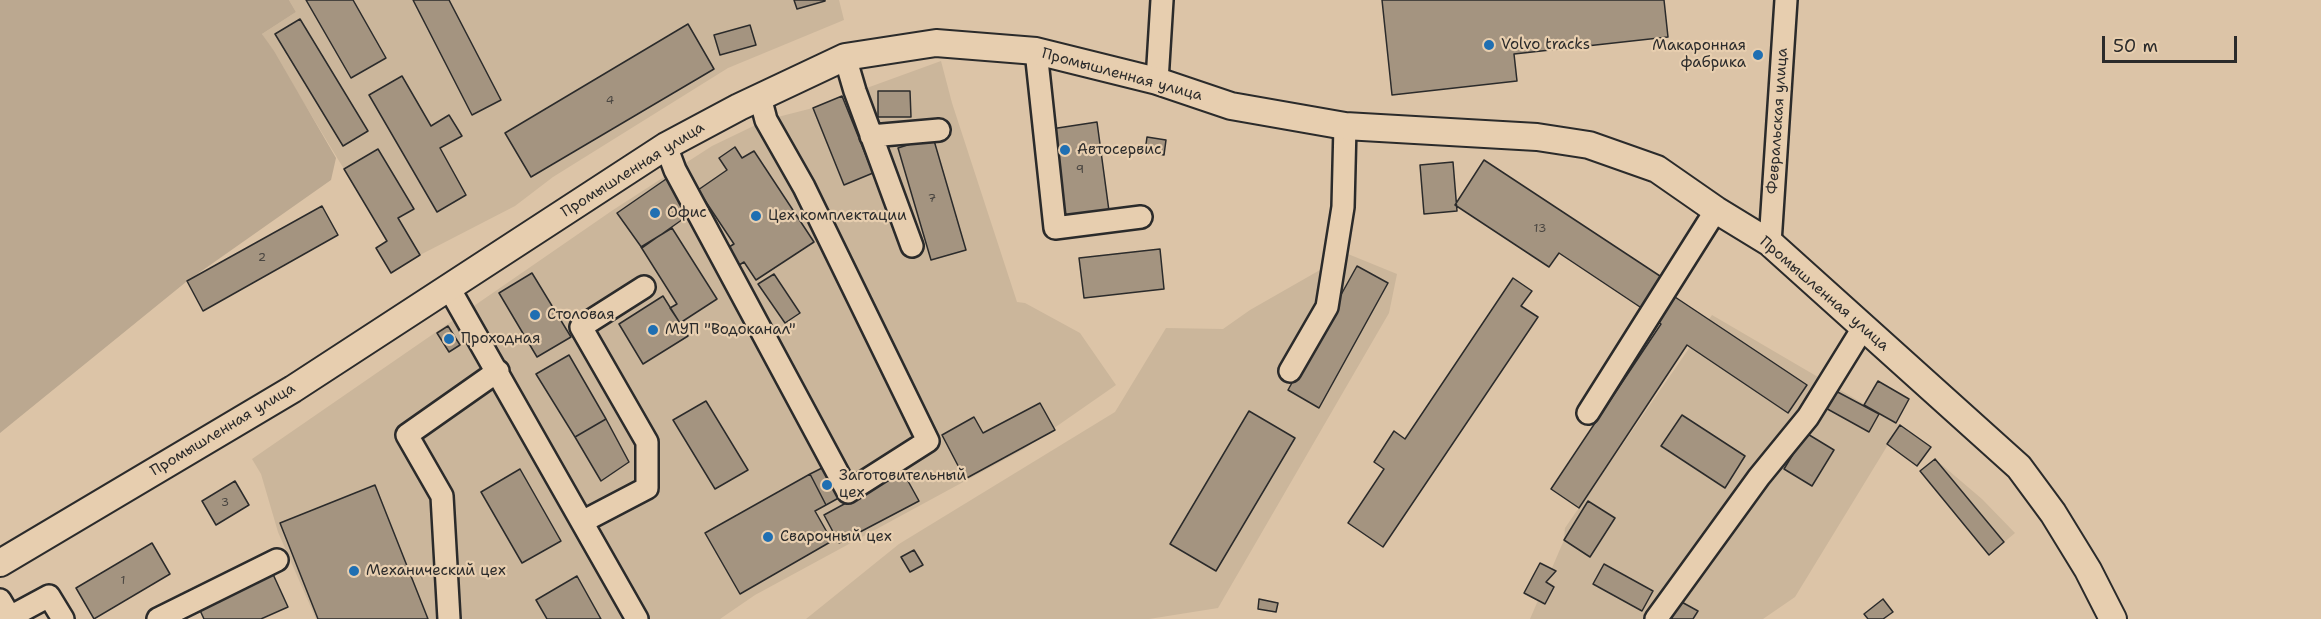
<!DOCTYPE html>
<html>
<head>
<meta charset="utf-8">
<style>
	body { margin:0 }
	#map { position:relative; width:2321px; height:619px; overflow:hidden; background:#dcc4a7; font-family:"Shantell Sans",sans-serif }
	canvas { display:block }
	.scale { position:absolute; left:2102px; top:36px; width:135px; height:27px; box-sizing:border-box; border:3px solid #2b2b2b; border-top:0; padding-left:8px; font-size:18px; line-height:21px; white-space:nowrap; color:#2b2b2b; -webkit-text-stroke:4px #e7ceaf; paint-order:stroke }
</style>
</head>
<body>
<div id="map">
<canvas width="2321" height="619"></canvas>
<div class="scale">50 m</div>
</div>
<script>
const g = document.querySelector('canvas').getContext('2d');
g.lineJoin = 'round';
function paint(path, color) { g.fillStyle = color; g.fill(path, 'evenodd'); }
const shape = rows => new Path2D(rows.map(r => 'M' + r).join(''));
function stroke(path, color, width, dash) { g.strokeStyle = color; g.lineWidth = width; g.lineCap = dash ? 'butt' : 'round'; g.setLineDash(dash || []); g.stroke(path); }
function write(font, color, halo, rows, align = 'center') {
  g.font = font + ' "Shantell Sans",sans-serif'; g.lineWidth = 4.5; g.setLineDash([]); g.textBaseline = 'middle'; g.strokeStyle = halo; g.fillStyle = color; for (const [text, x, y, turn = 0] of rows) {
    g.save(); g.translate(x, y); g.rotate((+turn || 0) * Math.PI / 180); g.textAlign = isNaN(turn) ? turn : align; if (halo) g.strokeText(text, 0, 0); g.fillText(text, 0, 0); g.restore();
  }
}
paint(shape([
	[289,0,839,0,844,20,728,68,553,177,515,206,420,255,391,273,376,248,387,240,262,34,296,12],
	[941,61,952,103,1017,302,1025,303,1080,333,1116,385,1024,449,755,595,720,619,316,619,278,532,261,474,252,459,613,210,712,146,766,120,809,109],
	[1348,254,1397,274,1389,313,1218,608,1149,619,806,619,899,544,1115,412,1166,328,1223,329,1250,310],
	[1712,315,1900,425,1795,597,1763,619,1530,619,1564,540,1565,528],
	[1935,459,1982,499,2015,533,1989,555,1920,471]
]), '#cbb69b');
paint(shape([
	[0,0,289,0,296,12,262,34,274,51,336,158,331,180,186,282,0,433]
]), '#bba890');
const building = shape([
	[306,0,353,0,386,58,351,78,306,0],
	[413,0,449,0,501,100,472,115,413,0],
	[794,0,825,0,825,1,797,9,794,0],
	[1382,0,1664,0,1668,37,1514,54,1517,81,1392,95,1382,0],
	[300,19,368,131,343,146,275,34,300,19],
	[688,24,714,69,531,177,505,133,688,24],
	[750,25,756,45,720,55,714,35,750,25],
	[402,76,431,126,449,115,462,136,440,148,466,195,437,212,369,95,402,76],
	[878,91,910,91,911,117,878,117,878,91],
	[842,96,873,173,844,185,813,108,842,96],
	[1097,122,1109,211,1063,217,1051,129,1097,122],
	[933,137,966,250,931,260,898,148,933,137],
	[1147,137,1166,140,1164,155,1145,152,1147,137],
	[735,147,742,158,754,151,814,242,756,280,744,262,736,267,724,250,734,244,698,190,727,170,719,158,735,147],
	[378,149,414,209,398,218,420,255,391,273,376,248,387,241,344,169,378,149],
	[1484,160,1663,278,1643,309,1559,253,1549,267,1455,205,1484,160],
	[1453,162,1457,211,1424,214,1420,165,1453,162],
	[669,177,693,212,642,248,617,213,669,177],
	[322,206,338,235,203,311,187,281,322,206],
	[672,228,717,299,680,323,670,308,677,304,641,247,672,228],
	[1160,249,1164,289,1084,298,1079,258,1160,249],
	[1357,266,1388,283,1319,408,1288,390,1357,266],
	[532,273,571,337,537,357,499,293,532,273],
	[774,274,800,313,785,323,758,284,774,274],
	[1513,278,1532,291,1521,306,1538,317,1383,547,1348,523,1384,469,1374,462,1394,431,1405,439,1513,278],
	[1666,291,1807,385,1788,413,1687,345,1579,508,1551,489,1661,324,1650,316,1666,291],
	[663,296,688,336,643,364,619,324,663,296],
	[448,326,460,345,449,352,437,333,448,326],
	[569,355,606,419,575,437,536,374,569,355],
	[1878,381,1909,399,1896,423,1864,405,1878,381],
	[1832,389,1879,414,1869,432,1822,406,1832,389],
	[706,401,748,470,715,489,673,420,706,401],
	[1040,403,1055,430,965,479,942,435,974,417,983,433,1040,403],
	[1249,411,1295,438,1216,571,1170,544,1249,411],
	[1682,415,1745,456,1725,488,1661,446,1682,415],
	[606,419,629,462,601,481,575,437,606,419],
	[1900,425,1931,447,1917,466,1887,444,1900,425],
	[1806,433,1834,450,1812,486,1784,469,1806,433],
	[1935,459,2004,542,1989,555,1920,471,1935,459],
	[828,465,844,495,826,505,810,474,828,465],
	[520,469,561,541,522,563,481,492,520,469],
	[903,472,919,501,839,543,824,515,903,472],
	[810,474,826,505,815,511,832,541,740,594,705,533,810,474],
	[235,481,249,505,216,525,202,501,235,481],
	[375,485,428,619,318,619,280,523,375,485],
	[1588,501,1615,518,1590,557,1564,540,1588,501],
	[152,543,170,574,94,619,76,588,152,543],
	[914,550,923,565,910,572,901,557,914,550],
	[1540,563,1556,571,1546,582,1554,587,1545,604,1524,593,1540,563],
	[1604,564,1653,591,1642,611,1593,584,1604,564],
	[272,572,288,607,261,619,204,619,198,606,272,572],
	[577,576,601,619,547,619,536,600,577,576],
	[1259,599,1278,603,1276,612,1258,609,1259,599],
	[1883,599,1893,612,1883,619,1868,619,1864,614,1883,599],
	[1678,600,1698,611,1693,619,1673,619,1669,616,1678,600]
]);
paint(building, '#a49480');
stroke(building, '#2b2b2b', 1.5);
const minor = shape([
	[1036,51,1055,228,1141,217],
	[845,57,855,91,912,246],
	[1157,81,1162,0],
	[871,136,939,130],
	[666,146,675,170,848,492,928,441,804,187,766,120,760,97],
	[1770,243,1786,0],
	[449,288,637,619],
	[1290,371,1327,307,1343,207,1345,126],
	[1588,413,1716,210],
	[582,522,647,488,647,442,581,327,644,287],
	[0,600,10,617,49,596,63,619],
	[158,619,277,560],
	[449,619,442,496,407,435,498,371],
	[1656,619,1759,477,1808,417,1863,328]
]);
const major = shape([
	[0,563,293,389,666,146,739,107,845,57,936,43,1036,51,1157,81,1231,106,1345,126,1537,137,1589,145,1657,169,1716,210,1770,243,2019,467,2053,513,2088,570,2113,619]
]);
stroke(minor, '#2b2b2b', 26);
stroke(major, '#2b2b2b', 30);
stroke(minor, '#e7ceaf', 21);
stroke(major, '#e7ceaf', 26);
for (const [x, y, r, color] of [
	[1489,45,6,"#1f6fb2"],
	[1758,55,6,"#1f6fb2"],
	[1065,150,6,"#1f6fb2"],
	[655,213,6,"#1f6fb2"],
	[756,216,6,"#1f6fb2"],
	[535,315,6,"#1f6fb2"],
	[653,330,6,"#1f6fb2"],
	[449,339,6,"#1f6fb2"],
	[827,485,6,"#1f6fb2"],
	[768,537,6,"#1f6fb2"],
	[354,571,6,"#1f6fb2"]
]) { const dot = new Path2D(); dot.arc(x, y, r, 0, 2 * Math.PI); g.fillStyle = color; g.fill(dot); stroke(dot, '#e7ceaf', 2); }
write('12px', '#494540', null, [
	["4",610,101],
	["9",1080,170],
	["7",932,199],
	["13",1540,229],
	["2",262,258],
	["3",225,503],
	["1",123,581]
]);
write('15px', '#2b2b2b', '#e7ceaf', [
	["Volvo tracks",1501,45],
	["Макаронная",1746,46,"right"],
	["фабрика",1746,63,"right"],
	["Автосервис",1077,150],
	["Офис",667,213],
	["Цех комплектации",768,216],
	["Столовая",547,315],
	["МУП \"Водоканал\"",665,330],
	["Проходная",461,339],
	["Заготовительный",839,476],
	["цех",839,493],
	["Сварочный цех",780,537],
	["Механический цех",366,571]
], 'left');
write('15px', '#2b2b2b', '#e7ceaf', [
	["Промышленная улица",1122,75,15],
	["Февральская улица",1778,121,-86],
	["Промышленная улица",633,170,-32],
	["Промышленная улица",1824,294,41],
	["Промышленная улица",223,430,-31]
]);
</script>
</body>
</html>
